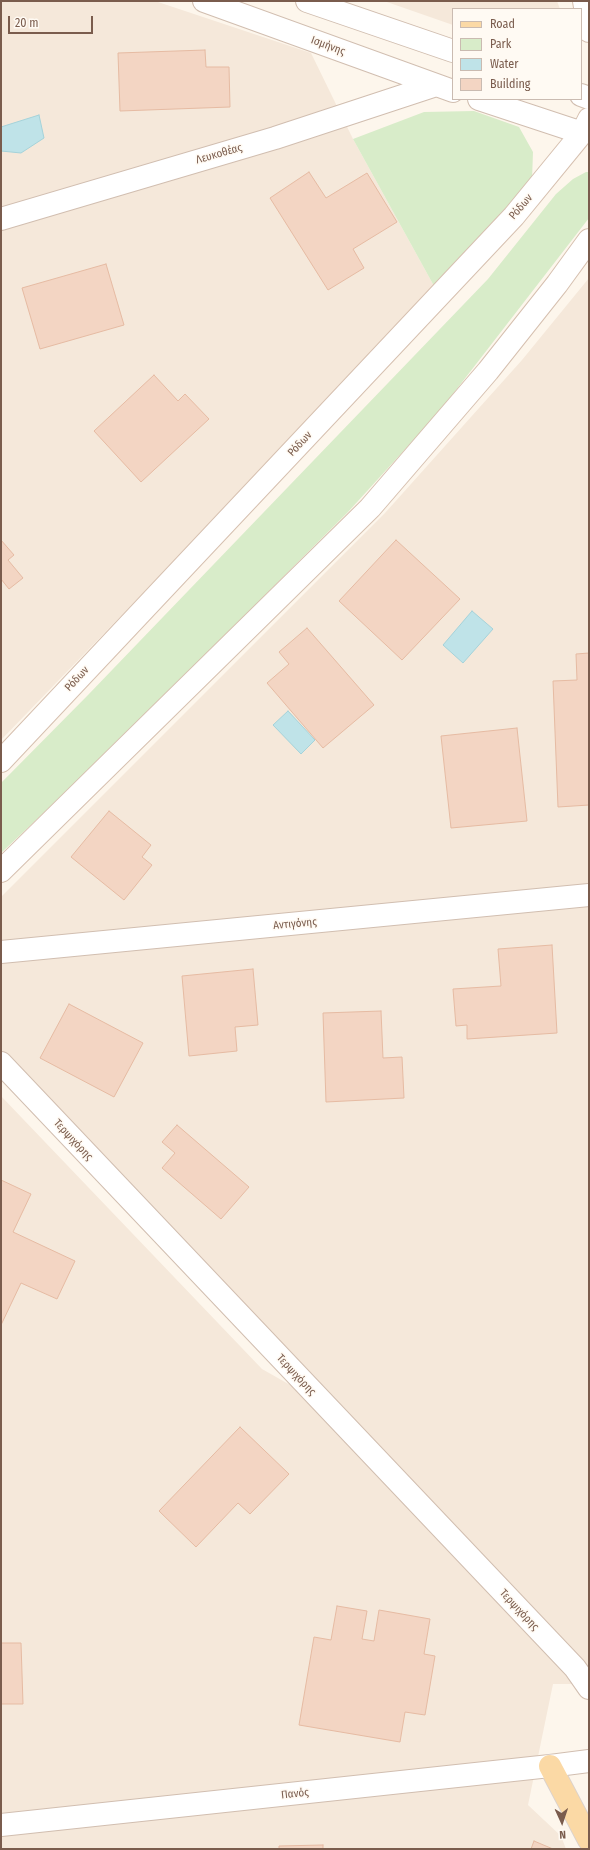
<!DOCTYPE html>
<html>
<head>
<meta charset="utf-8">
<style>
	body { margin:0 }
	#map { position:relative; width:590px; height:1850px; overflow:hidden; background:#fdf6ec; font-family:"Fira Sans Condensed",sans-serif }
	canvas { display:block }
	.frame { position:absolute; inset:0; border:2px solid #7a5c4d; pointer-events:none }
	.legend { position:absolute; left:452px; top:8px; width:130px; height:92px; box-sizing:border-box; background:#fffaf3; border:1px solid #cabbb1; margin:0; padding:5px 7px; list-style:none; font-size:12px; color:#7a5c4d }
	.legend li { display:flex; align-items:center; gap:8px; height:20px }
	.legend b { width:20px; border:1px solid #cabbb1 }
	.north { position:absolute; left:542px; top:1802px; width:40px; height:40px; -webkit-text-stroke:3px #fffaf3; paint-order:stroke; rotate:177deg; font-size:11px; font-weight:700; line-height:16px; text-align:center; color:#7a5c4d }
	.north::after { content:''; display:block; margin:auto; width:14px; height:18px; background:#7a5c4d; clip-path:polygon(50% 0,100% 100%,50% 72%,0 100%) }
	.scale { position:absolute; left:8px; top:16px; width:85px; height:18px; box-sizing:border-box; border:2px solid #7a5c4d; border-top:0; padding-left:5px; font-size:12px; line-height:14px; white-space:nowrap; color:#7a5c4d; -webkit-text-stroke:3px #fffaf3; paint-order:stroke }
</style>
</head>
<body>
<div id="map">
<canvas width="590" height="1850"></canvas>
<div class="frame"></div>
<ul class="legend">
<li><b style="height:5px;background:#fbd9a5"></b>Road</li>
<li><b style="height:11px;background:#d8ecc9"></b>Park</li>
<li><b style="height:11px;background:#bfe3e8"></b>Water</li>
<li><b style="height:11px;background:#f3d5c3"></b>Building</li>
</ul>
<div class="north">N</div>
<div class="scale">20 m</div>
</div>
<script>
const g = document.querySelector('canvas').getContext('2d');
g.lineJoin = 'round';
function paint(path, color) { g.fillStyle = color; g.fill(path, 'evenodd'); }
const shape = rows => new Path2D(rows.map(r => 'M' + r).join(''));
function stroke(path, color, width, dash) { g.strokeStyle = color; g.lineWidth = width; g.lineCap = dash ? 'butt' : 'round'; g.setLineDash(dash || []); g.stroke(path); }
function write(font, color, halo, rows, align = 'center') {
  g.font = font + ' "Fira Sans Condensed",sans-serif'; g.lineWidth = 3; g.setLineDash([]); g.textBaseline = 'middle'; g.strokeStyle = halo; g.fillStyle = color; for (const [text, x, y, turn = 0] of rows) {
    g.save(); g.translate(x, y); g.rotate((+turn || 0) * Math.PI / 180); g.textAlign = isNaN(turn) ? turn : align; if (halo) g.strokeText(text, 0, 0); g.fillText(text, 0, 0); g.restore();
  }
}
paint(shape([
	[1,1,155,1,311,53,353,139,434,286,260,472,1,740],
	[384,1,557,1,560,9,453,9,453,25],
	[589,278,589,1684,553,1684,528,1805,561,1836,566,1849,1,1849,1,1096,262,1369,292,1386,1,1061,1,897,385,513,522,360]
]), '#f5e8da');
paint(shape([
	[474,111,519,127,533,152,532,180,434,286,353,139,424,112],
	[586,172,589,172,589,218,439,412,348,512,102,758,1,853,1,783,88,695,488,279,556,194,573,179]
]), '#d8ecc9');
const water = shape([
	[39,115,44,138,21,153,1,151,1,127,39,115],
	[472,611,493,629,463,663,443,645,472,611],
	[288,711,315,740,301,754,273,725,288,711]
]);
paint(water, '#bfe3e8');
stroke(water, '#a5d3da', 1);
const building = shape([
	[205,50,206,67,229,67,230,107,120,111,118,53,205,50],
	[309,172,326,198,367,173,397,222,353,249,364,268,328,290,270,198,309,172],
	[106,264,124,325,40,349,22,288,106,264],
	[154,375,178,401,185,394,209,419,141,482,94,431,154,375],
	[1,540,14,555,8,560,23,578,9,589,1,579,1,540],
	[396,540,460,599,402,660,339,601,396,540],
	[307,628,374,705,323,748,267,683,289,664,279,652,307,628],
	[589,653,589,805,558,807,553,681,577,680,576,654,589,653],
	[517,728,527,821,451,828,441,736,517,728],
	[109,811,151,845,142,857,152,865,124,900,71,857,109,811],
	[552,945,557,1033,467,1039,467,1025,456,1026,453,989,501,986,498,949,552,945],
	[253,969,258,1025,235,1027,237,1051,189,1056,182,976,253,969],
	[69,1004,143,1043,114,1097,40,1058,69,1004],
	[381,1011,383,1058,402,1057,404,1098,326,1102,323,1013,381,1011],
	[177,1125,249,1187,221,1219,162,1168,175,1153,162,1142,177,1125],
	[1,1180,31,1194,13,1232,75,1261,57,1299,21,1283,1,1325,1,1180],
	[240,1427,289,1474,250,1514,238,1503,196,1547,159,1511,240,1427],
	[337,1606,367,1611,362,1639,374,1641,379,1610,430,1619,424,1654,435,1656,425,1715,405,1712,400,1742,299,1725,314,1637,331,1640,337,1606],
	[1,1643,21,1643,23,1704,1,1704,1,1643],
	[534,1841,553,1849,531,1849,534,1841],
	[323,1845,323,1849,279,1849,279,1846,323,1845]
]);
paint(building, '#f3d5c3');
stroke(building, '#e6bba3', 1);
const street = shape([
	[204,1,453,91],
	[307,1,453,51],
	[581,95,589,98],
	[479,99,582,133],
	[1,219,275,138,436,85],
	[1,952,589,895],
	[1,1063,575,1668,589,1688],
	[1,1825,550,1766,589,1761]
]);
const secondary = shape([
	[584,1,589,31],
	[1,761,514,216,582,133,589,119],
	[1,871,370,508,488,371,557,284,589,240]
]);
const primary = shape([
	[550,1766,589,1840]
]);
stroke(street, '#d1beb0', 24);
stroke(secondary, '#d6c0b0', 24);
stroke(primary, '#dad1cd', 24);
stroke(street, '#fff', 22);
stroke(secondary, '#fff', 22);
stroke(primary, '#fbd9a5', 22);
write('11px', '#7a5c4d', '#fffaf3', [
	["Ισμήνης",328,46,20],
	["Λευκοθέας",219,154,-16],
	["Ρόδων",521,207,-49],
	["Ρόδων",300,444,-47],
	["Ρόδων",77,679,-47],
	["Αντιγόνης",295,924,-5],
	["Τερψιχόρης",73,1140,47],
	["Τερψιχόρης",296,1375,47],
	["Τερψιχόρης",519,1610,47],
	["Πανός",295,1794,-6]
]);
</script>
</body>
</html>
